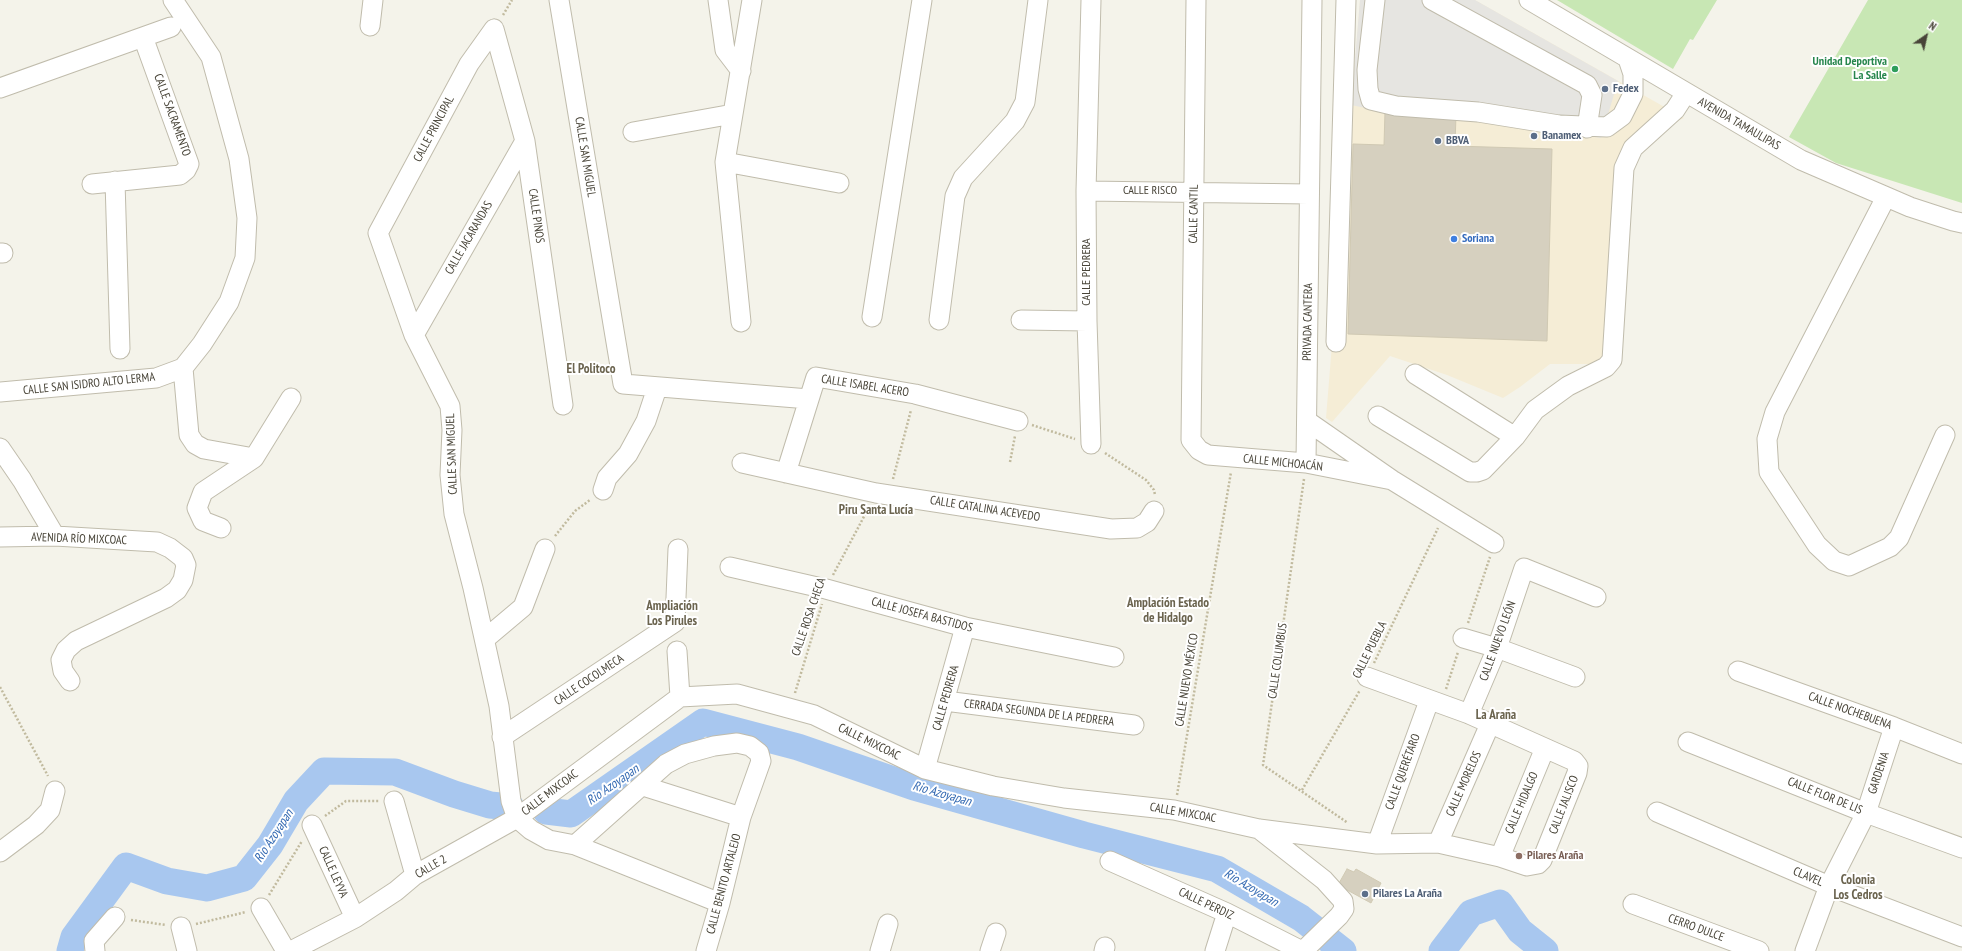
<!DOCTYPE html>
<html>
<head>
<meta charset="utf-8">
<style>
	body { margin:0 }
	#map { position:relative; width:1962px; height:951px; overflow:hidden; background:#f4f3ea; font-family:"PT Sans Narrow",sans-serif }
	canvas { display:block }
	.north { position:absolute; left:1906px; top:16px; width:40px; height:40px; -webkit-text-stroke:3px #fff; paint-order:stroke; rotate:34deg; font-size:11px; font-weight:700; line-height:16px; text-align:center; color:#484438 }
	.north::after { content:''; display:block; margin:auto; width:14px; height:18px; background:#484438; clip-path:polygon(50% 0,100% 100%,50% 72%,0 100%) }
</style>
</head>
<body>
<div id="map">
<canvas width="1962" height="951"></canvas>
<div class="north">N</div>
</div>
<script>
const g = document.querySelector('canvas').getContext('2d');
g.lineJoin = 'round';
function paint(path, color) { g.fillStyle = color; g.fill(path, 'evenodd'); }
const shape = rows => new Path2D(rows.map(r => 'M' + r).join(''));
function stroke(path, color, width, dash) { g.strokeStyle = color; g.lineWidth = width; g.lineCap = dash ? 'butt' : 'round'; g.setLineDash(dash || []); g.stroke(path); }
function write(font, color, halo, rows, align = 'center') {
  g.font = font + ' "PT Sans Narrow",sans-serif'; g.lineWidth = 4; g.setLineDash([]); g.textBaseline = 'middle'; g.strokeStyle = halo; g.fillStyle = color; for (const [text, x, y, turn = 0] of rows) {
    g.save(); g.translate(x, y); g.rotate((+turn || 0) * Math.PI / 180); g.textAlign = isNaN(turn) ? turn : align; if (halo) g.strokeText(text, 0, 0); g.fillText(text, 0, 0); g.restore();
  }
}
paint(shape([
	[1360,0,1475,0,1684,118,1627,143,1604,364,1550,364,1520,387,1503,398,1447,375,1390,356,1332,422,1326,418]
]), '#f5edd6');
paint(shape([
	[1557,0,1717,0,1693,40,1690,39,1673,69],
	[1868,0,1962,0,1962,203,1836,163,1789,137]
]), '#c8e7b4');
paint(shape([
	[1360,0,1475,0,1618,81,1601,138,1456,114,1385,112,1351,105]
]), '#e6e5e1');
stroke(shape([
	[546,811,571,814,703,722,798,747,914,787,1084,835,1217,869,1301,918,1343,951],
	[70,951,74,937,126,866,167,881,207,888,244,878,270,845,296,801,324,771,395,772,454,794,490,805,511,807],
	[1442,951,1471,913,1500,903,1520,931,1545,951]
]), '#a8c7ef', 27);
const building = shape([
	[1385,112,1456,114,1455,146,1552,149,1547,341,1348,334,1353,144,1384,145,1385,112],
	[1347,869,1354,872,1356,869,1381,883,1371,903,1338,885,1347,869]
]);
paint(building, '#d6d0bf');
stroke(building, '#d0c9b3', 1);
const minor = shape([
	[559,0,623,384,809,399],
	[718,0,725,50,741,71],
	[1091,0,1086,191,1087,321,1091,444],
	[1196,0,1191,440,1199,450,1208,455,1306,463,1392,480],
	[1375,0,1367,70,1368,89,1371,100,1396,106,1478,112,1559,125,1607,127,1622,116,1633,94,1633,74,1628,59],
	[1432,0,1587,85,1592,95,1587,128],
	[1529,0,1801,160,1910,207,1953,221,1962,223],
	[370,26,373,0],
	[494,29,469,64,378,233,414,335,450,406,452,430,450,475,454,514,473,588,499,706,511,801,517,818],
	[494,29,525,141,563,405],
	[0,88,171,27],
	[633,132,733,114],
	[725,162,839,183],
	[115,181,120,349],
	[92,184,180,175,186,170,189,164,143,37],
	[1086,191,1309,194],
	[1886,197,1775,412,1767,439,1769,472,1817,545,1834,561,1849,566,1890,547,1899,538,1945,435],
	[0,253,3,253],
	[872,317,922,0],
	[939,320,955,196,963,178,1015,121,1025,102,1038,0],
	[1021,320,1087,321],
	[741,322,725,162,752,0],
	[414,335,525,141],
	[1336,342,1346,0],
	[183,368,189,435,195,444,204,449,254,458],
	[1415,374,1515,437],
	[0,392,156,378,183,368,202,344,229,302,245,258,247,218,239,159,211,57,173,0],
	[1378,416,1470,472,1477,472,1483,470,1515,437,1535,410,1568,386,1606,367,1612,360,1624,168,1633,148,1675,110,1686,93],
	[1307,421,1392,480,1494,543],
	[0,448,22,480,55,536],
	[742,463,876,493,1111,529,1137,528,1147,522,1154,511],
	[1306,463,1312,0],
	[786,473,816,377,915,394,1018,421],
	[603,490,607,478,628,454,646,421,657,388],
	[221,528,203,521,197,508,203,492,254,458,291,398],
	[0,537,55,536,157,542,170,548,183,558,186,565,183,580,177,590,166,598,76,641,66,650,61,660,63,671,70,681],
	[730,567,826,589,965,627,1114,657],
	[1463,638,1497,648,1575,677],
	[485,639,523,607,545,549],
	[677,651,680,697],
	[1738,671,1894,727,1962,754],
	[945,701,1134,725],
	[1469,714,1497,648,1524,568,1596,597],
	[502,737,675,622,678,549],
	[1688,742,1866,813,1962,848],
	[925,769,965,627],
	[643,786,741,817],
	[394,801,415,875],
	[1657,812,1829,886,1962,937],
	[517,818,531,830,549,840,575,845,666,764,685,754,714,746,737,743,750,746,759,753,761,761,741,817,720,903,706,951],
	[312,825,355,918],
	[1259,829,1324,880,1343,901,1344,909,1339,916,1303,951],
	[1438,843,1490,724],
	[1377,844,1429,701],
	[575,845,720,903],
	[0,852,36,825,50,810,55,791],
	[1500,857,1545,748],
	[1110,861,1227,913,1302,951],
	[1633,904,1759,951],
	[261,908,286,951],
	[181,927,187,951],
	[95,951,94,941,115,917],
	[291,951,355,918,396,891,415,875,517,818,680,697,737,694,814,715,925,769,993,786,1064,798,1174,810,1259,829,1377,844,1438,843,1500,857,1527,866,1538,864,1542,860,1577,773,1578,766,1574,761,1469,714,1367,677],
	[880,951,888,924],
	[990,951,996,933],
	[1104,951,1105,947],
	[1215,951,1227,913],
	[1805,951,1829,886,1866,813,1894,727]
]);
stroke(minor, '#c0bcac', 21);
stroke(shape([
	[503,15,512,0],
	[1032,425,1075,439],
	[1105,453,1146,480,1154,490,1155,495],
	[1010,462,1015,436],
	[893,479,911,410],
	[1304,479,1263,765,1348,823],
	[555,536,575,511,590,500],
	[833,575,868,509],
	[1468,623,1490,557],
	[1374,663,1438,528],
	[0,687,48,776],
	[1446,689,1458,652],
	[795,693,822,604],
	[1302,790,1360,690],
	[1177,795,1231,472],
	[325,816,346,801,379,801],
	[269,895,302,841],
	[131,920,166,925],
	[196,924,246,912]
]), '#c1ba9e', 2.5, [2, 2]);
stroke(minor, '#fff', 19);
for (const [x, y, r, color] of [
	[1895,69,4,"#2e9e5b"],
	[1605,89,4,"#5c6f8a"],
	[1534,136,4,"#5c6f8a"],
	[1438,141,4,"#5c6f8a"],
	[1454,239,4,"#3f7fe0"],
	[1519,856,4,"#8d6e63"],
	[1365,894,4,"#5c6f8a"]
]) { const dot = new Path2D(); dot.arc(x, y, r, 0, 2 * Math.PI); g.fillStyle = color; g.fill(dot); stroke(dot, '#fff', 1.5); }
write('bold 12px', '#27864d', '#fff', [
	["Unidad Deportiva",1887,62],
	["La Salle",1887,76]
], 'right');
write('bold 12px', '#4e5e75', '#fff', [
	["Fedex",1613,89],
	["Banamex",1542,136],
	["BBVA",1446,141],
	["Pilares La Araña",1373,894]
], 'left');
write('12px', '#484438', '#fff', [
	["CALLE SACRAMENTO",172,115,70],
	["AVENIDA TAMAULIPAS",1739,124,30],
	["CALLE PRINCIPAL",434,129,-62],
	["CALLE SAN MIGUEL",585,157,81],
	["CALLE RISCO",1150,191],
	["CALLE CANTIL",1194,214,-89],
	["CALLE PINOS",536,216,82],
	["CALLE JACARANDAS",469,238,-60],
	["CALLE PEDRERA",1087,272,-90],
	["PRIVADA CANTERA",1308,322,-89],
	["CALLE SAN ISIDRO ALTO LERMA",89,384,-6],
	["CALLE ISABEL ACERO",865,386,9],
	["CALLE SAN MIGUEL",452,454,-92],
	["CALLE MICHOACÁN",1283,463,6],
	["CALLE CATALINA ACEVEDO",985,509,9],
	["AVENIDA RÍO MIXCOAC",79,539,2],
	["CALLE JOSEFA BASTIDOS",922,615,15],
	["CALLE ROSA CHECA",809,617,-71],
	["CALLE NUEVO LEÓN",1498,641,-70],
	["CALLE PUEBLA",1370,650,-64],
	["CALLE COLUMBUS",1278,661,-82],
	["CALLE COCOLMECA",589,680,-34],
	["CALLE NUEVO MÉXICO",1187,680,-81],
	["CALLE PEDRERA",946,698,-74],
	["CALLE NOCHEBUENA",1850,711,20],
	["CERRADA SEGUNDA DE LA PEDRERA",1039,713,7],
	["CALLE MIXCOAC",869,742,26],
	["CALLE QUERÉTARO",1403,772,-70],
	["GARDENIA",1879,773,-72],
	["CALLE MORELOS",1464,784,-66],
	["CALLE MIXCOAC",550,793,-37],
	["CALLE FLOR DE LIS",1825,796,22],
	["CALLE HIDALGO",1522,803,-67],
	["CALLE JALISCO",1564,805,-69],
	["CALLE MIXCOAC",1183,813,10],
	["CALLE 2",431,867,-30],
	["CALLE LEYVA",333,872,66],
	["CLAVEL",1808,877,23],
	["CALLE BENITO ARTALEJO",724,884,-75],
	["CALLE PERDIZ",1206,904,25],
	["CERRO DULCE",1696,928,20]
]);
write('bold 12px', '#366cbe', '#fff', [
	["Soriana",1462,239]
], 'left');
write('bold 12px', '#785e54', '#fff', [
	["Pilares Araña",1527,856]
], 'left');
write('bold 13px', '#6b644f', '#fff', [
	["El Politoco",591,369],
	["Piru Santa Lucía",876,510],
	["Amplación Estado",1168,603],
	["de Hidalgo",1168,618],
	["Ampliación",672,606],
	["Los Pirules",672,621],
	["La Araña",1496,715],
	["Colonia",1858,880],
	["Los Cedros",1858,895]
]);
write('italic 13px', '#3369b2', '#fff', [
	["Rio Azoyapan",613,785,-35],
	["Rio Azoyapan",942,794,16],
	["Rio Azoyapan",274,836,-57],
	["Rio Azoyapan",1251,888,31]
]);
</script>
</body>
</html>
